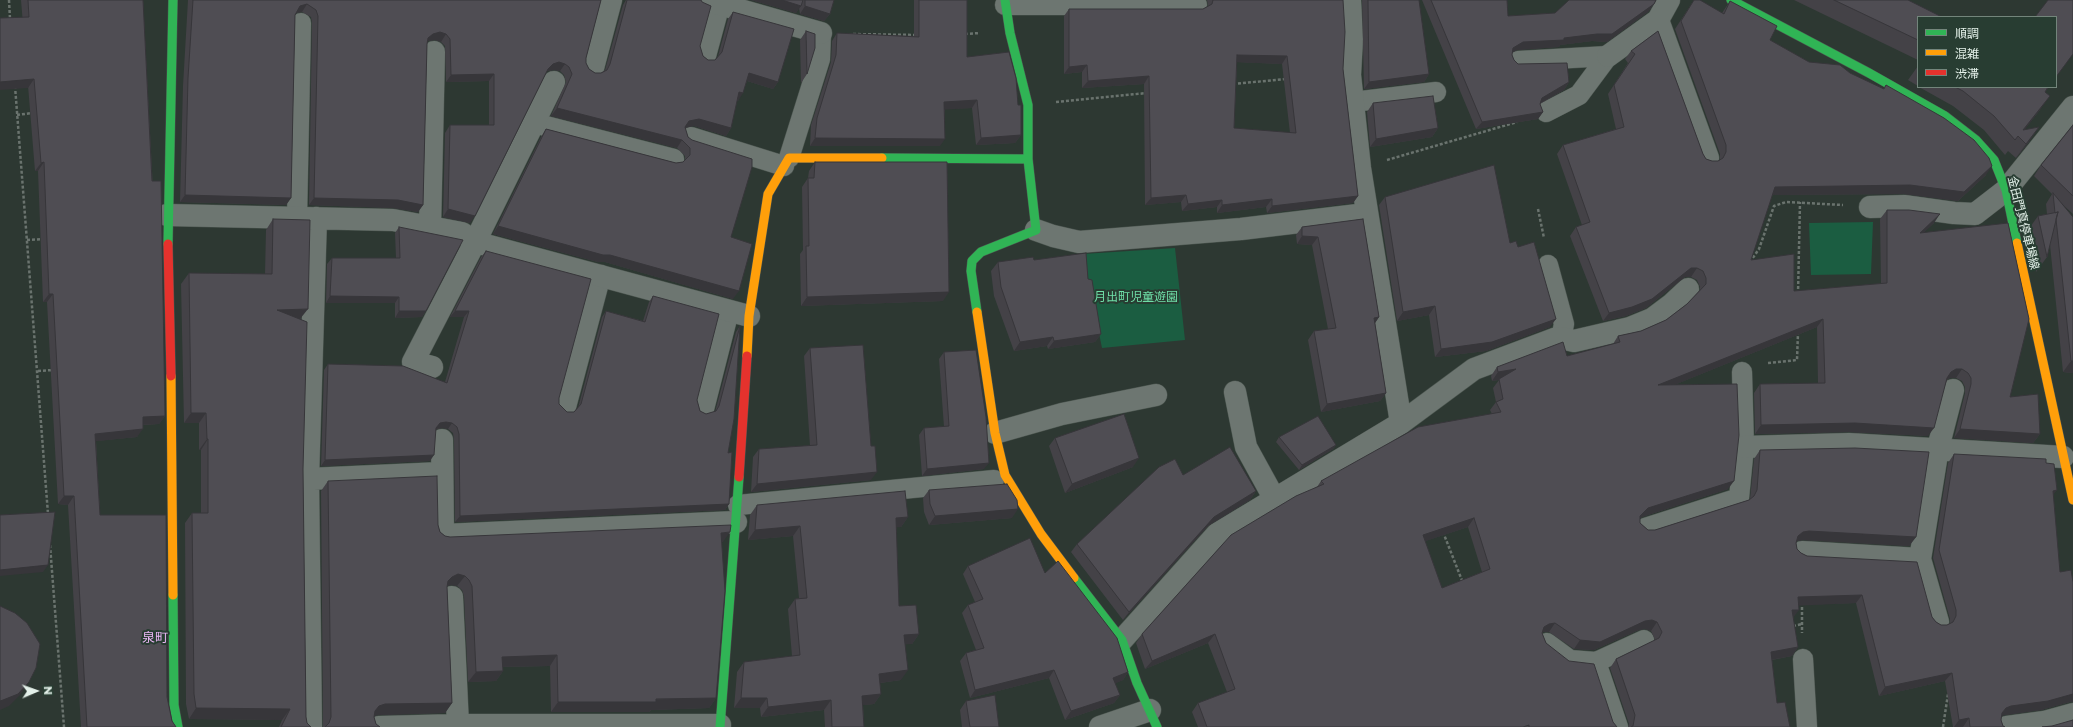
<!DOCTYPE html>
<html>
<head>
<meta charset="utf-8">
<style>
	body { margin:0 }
	#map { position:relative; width:2073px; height:727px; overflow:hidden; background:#2d3832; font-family:Montserrat,"Noto Sans JP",sans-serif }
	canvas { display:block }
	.legend { position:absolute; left:1917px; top:16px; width:140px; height:72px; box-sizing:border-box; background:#283d32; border:1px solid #73857b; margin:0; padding:5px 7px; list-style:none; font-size:12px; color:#e3f0e9 }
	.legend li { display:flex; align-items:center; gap:8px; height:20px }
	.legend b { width:20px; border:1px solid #73857b }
	.north { position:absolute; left:16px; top:671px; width:40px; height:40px; -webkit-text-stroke:3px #283d32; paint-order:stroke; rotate:88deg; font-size:11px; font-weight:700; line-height:16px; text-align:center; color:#e3f0e9 }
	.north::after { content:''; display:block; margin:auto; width:14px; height:18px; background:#e3f0e9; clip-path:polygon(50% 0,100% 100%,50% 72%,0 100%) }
</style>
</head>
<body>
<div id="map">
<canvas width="2073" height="727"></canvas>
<ul class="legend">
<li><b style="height:5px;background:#30b455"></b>順調</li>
<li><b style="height:5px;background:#ff9f0a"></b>混雑</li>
<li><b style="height:5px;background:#e5322d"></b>渋滞</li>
</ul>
<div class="north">N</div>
</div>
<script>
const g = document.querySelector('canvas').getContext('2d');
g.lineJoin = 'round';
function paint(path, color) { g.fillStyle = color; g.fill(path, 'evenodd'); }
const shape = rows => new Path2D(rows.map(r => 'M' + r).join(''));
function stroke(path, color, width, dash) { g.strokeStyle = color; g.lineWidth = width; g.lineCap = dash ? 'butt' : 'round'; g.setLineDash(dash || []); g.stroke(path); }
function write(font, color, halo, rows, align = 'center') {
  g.font = font + ' Montserrat,"Noto Sans JP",sans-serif'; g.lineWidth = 4; g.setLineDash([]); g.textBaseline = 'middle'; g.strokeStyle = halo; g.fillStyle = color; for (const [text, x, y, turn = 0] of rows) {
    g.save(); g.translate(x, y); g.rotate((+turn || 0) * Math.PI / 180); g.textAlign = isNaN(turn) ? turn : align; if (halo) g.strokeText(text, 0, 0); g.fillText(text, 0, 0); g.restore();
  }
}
paint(shape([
	[1873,222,1871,274,1811,275,1809,223],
	[1175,248,1185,340,1102,348,1083,254]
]), '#1b5d41');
const lane = shape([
	[1005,5,1197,5],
	[706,56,720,4],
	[1518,61,1608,56],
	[1353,102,1436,92],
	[1546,112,1579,95,1608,56],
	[534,123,674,159],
	[691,137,784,166],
	[789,158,820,59,821,33],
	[297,218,301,23],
	[1548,265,1564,324,1561,338],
	[566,407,601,275],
	[704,409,729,311],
	[738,505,994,480],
	[1645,528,1739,498,1744,447,1742,372],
	[1547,643,1570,660,1596,662,1644,640],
	[1803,659,1807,727],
	[1596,662,1618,727]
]);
const street = shape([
	[705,0,821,33],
	[1350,0,1352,39,1350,75,1360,168,1401,423],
	[1658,20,1708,158],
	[1608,56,1658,20,1669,0],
	[593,68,611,0],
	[1870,207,1904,206,1954,213,1975,214,2006,190,2073,107],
	[167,215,393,220,462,233,475,242,749,316],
	[430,227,434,52],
	[1036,230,1053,236,1079,242,1241,229,1366,214],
	[432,367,413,362,475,242,554,82],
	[1235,392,1246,447,1274,498],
	[995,433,1062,414,1156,395],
	[442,440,443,535,736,522],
	[1744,447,1849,444,2063,457],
	[308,479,441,473],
	[1802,552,1920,559],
	[452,597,458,725],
	[1938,622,1920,559,1938,448,1953,390],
	[1122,640,1217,534,1401,423,1474,369,1554,339,1561,338,1574,341,1630,328,1652,319,1672,304,1688,289],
	[311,727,308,479,316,218],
	[379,727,458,725,720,725],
	[1100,727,1150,710],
	[2007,727,2044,722,2073,714]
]);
const fast = shape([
	[1731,0,1869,73,1945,116,1976,140,1994,160,2006,190,2017,243],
	[882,158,1028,159],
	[168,244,173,0],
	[977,312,971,271,972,261,981,252,1036,230,1028,159,1028,105,1010,33,1005,0],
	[1074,578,1122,640,1137,683,1157,727],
	[173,595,174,705,178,727],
	[720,727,739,477]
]);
const slow = shape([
	[2017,243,2073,500],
	[977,312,995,433,1005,475,1041,534,1074,578],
	[747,356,749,316,768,194,789,158,882,158],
	[171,376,173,595]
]);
const jam = shape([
	[168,244,171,376],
	[739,477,747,356]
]);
stroke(lane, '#4b554f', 21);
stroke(street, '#4b554f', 23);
stroke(fast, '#4b554f', 10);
stroke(slow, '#4b554f', 10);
stroke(jam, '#4b554f', 10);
stroke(shape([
	[9,0,10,19],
	[853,34,916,35],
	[965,34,980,33],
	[1233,84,1286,79],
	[15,86,48,514],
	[1056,102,1147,93],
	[17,115,32,113],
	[1387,160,1517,122],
	[1538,209,1544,238],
	[27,240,44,239],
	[1750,262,1759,249,1774,206,1786,202,1843,205],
	[1798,294,1800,202],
	[1768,363,1797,360,1798,333],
	[38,371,53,370],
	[1443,532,1463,583],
	[50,545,64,727],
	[1802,602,1802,633],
	[1793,626,1802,624],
	[1943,727,1948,694]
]), '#6a736e', 2.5, [3, 2]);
stroke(lane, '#6d7671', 20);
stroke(street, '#6d7671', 22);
stroke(fast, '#30b455', 9);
stroke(slow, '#ff9f0a', 9);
stroke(jam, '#e5322d', 9);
paint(shape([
	[21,0,143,0,165,416,159,424,143,425,137,437,96,441,100,515,167,697,172,721,176,727,81,727,68,505,58,504,47,302,43,302,38,171,35,171],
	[188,0,601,0,586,58,586,63,589,69,595,73,601,73,605,70,623,5,626,0,701,0,700,46,703,56,708,60,715,60,718,56,728,19,733,12,778,82,773,89,747,81,738,101,737,100,731,128,726,136,694,126,685,128,688,137,731,237,733,299,605,262,598,262,493,234,541,137,546,129,676,163,683,162,685,160,685,156,677,148,551,116,566,82,564,75,560,71,554,70,547,71,546,73,470,223,443,217,445,133,450,125,489,125,489,81,446,82,445,46,441,42,435,40,428,41,427,44,423,205,418,212,393,208,309,205,312,23,311,17,302,12,296,13,295,15,291,198,286,205,180,202,183,86],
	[751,0,834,0,830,14,824,21,800,14,799,8,796,13],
	[914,0,967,0,967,57,1021,135,1015,143,976,145,972,108,945,109,940,146,810,146,811,125,831,62,832,41,837,33,914,36],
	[1207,0,1343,0,1343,69,1358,196,1353,203,1267,213,1266,207,1217,213,1217,207,1182,211,1181,202,1145,205,1144,84,1082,88,1082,72,1064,74,1064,16,1069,9,1203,9,1208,6],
	[1237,62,1282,64,1290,133,1234,128],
	[1362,0,1419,0,1429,74,1424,82,1364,89],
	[1422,0,1507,0,1508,16,1555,13,1654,4,1648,12,1607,42,1592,41,1560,45,1559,47,1517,50,1512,53,1512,55,1514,60,1518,64,1569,82,1564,90,1540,104,1543,112,1538,119,1476,129],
	[1694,0,1722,13,1730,1,1770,40,1809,62,1850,73,1883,89,1886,85,1986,175,1958,201,1904,194,1772,195,1751,260,1794,291,1881,284,1880,219,1887,210,1934,223,1924,232,2010,397,2040,434,2033,443,1954,438,1965,393,1965,387,1962,381,1956,378,1950,378,1947,380,1928,436,1849,432,1755,434,1754,393,1760,384,1818,383,1817,327,1674,385,1728,489,1642,517,1640,519,1640,523,1648,530,1655,530,1749,500,1750,499,1754,459,1760,450,1916,537,1909,546,1803,540,1797,541,1796,543,1797,549,1801,553,1932,617,1936,622,1941,625,1947,625,1950,624,1950,619,1933,558,1948,463,1954,454,2053,495,2070,702,2041,710,2005,715,2001,716,2001,720,2003,726,2005,727,1953,727,1945,681,1879,696,1856,603,1798,605,1793,618,1798,647,1792,656,1772,660,1777,703,1790,727,1628,727,1629,724,1610,668,1616,659,1655,640,1651,631,1645,629,1639,630,1594,650,1574,649,1549,632,1543,632,1542,633,1546,643,1617,727,1198,727,1192,712,1198,703,1227,692,1208,643,1145,669,1136,643,1142,634,1317,487,1321,481,1492,414,1490,410,1496,402,1493,388,1499,380,1492,381,1491,376,1497,367,1567,356,1613,344,1618,336,1641,331,1666,320,1687,304,1700,290,1700,287,1697,280,1691,277,1685,277,1646,308,1626,316,1603,321,1570,236,1576,227,1582,225,1557,154,1563,145,1616,129,1608,94,1628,63,1625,59,1631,51,1658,31,1703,154,1706,159,1712,161,1718,161,1720,160,1720,154,1675,29],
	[1468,527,1482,572,1442,588,1425,541],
	[1794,0,1908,0,1918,17,1918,60],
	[806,31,807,74,801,83,800,40],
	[1918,66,1918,86,1908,80],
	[1919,87,2049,87,2045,92,2040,110,2024,130,2029,142,2016,158,2008,151,2005,155,1984,130,1953,106],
	[1373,103,1438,128,1432,137,1370,147,1367,112],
	[2073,125,2073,214,2062,204,2073,373,2063,372,2050,245,2047,257,2036,272,2028,230,2038,216,2047,214,2046,204,2052,194,2034,176,2041,165],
	[815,162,943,301,801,306,800,254,803,250,802,187,808,178,809,171],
	[1385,197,1510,243,1518,247,1550,327,1486,351,1435,357,1429,315,1397,321,1379,205],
	[273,219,301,319,306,717,307,723,311,727,279,727,282,720,189,719,186,704,185,523,192,513,201,513,201,450,199,450,199,423,184,423,181,284,189,273,265,274,266,230],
	[1363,219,1379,317,1375,323,1386,393,1380,401,1321,412,1308,340,1314,331,1328,329,1312,245,1297,244,1296,235,1302,227],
	[399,227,426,311,422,317,395,318,395,303,326,303,327,264,332,258,396,258,395,233],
	[486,251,559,398,559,404,567,412,574,412,578,408,602,317,606,311,643,321,649,302,653,296,697,400,700,411,706,414,715,412,736,332,740,326,728,453,729,504,725,510,455,522,454,440,453,433,448,429,442,428,435,430,430,461,321,466,324,370,328,364,445,382,464,317,450,317,481,257],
	[1034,260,1088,279,1101,334,1095,342,1048,349,1047,346,1014,351,994,296,991,271,998,262],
	[810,348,871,446,871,480,751,492,753,457,759,449,810,446,804,356],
	[944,352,984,469,922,476,919,435,924,428,944,427,939,359],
	[1279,437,1336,445,1333,449,1299,470,1276,442],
	[1055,438,1133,467,1065,493,1049,446],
	[1183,475,1256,491,1250,500,1208,526,1123,620,1071,552,1077,544],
	[328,481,438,525,440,532,445,536,450,537,723,542,722,542,716,698,709,708,651,710,649,712,551,712,550,666,503,667,503,671,496,681,468,682,464,596,462,590,457,586,451,585,447,586,447,587,452,703,445,713,378,715,374,716,374,717,376,724,380,727,323,727,321,491],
	[929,490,1012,518,929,525,924,512,923,498],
	[757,505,908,517,901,527,896,527,899,606,919,634,912,644,905,644,901,680,880,683,881,694,874,704,863,705,864,727,825,727,824,710,761,717,760,708,734,708,737,672,744,662,792,656,788,609,795,599,799,598,793,536,748,540,750,515],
	[968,566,1045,573,1128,672,1123,680,1115,683,1120,695,1114,703,1065,720,1049,678,970,698,960,661,966,653,976,650,962,613,968,605,975,602,963,574],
	[966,701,999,727,962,727,960,710]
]), '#444247');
paint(shape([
	[751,0,782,0,801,6,796,13],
	[307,4,302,12,295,13,300,6],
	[1654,4,1648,12,1607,42,1592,41,1560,45,1559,47,1517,50,1508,55,1513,48,1523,42,1564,38],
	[805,6,830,14,824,21,800,14],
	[440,32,446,34,441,42,435,40,428,41,428,38,433,34],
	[1237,55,1287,56,1282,64,1232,62],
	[559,62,565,64,560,71,554,70,547,71,543,76,548,69,553,64],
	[1087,65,1082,72,1064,74,1069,67],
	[749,73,778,82,773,89,744,80],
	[494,74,489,81,446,82,451,75],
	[1429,74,1424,82,1364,89,1369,82],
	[1149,76,1144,84,1082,88,1088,81],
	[34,79,28,88,0,90,0,82],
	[1569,82,1564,90,1537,105,1542,98],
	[739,92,743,93,738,101,734,99],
	[2050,96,2040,110,2019,137,2023,130],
	[977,100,972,108,939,110,944,102],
	[557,108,682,140,677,148,551,116],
	[1543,112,1538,119,1476,129,1482,122],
	[699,119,731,128,726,136,694,126,684,128,689,121],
	[2039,127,2029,142,2016,158,2026,144],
	[1438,128,1432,137,1370,147,1376,139],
	[1021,135,1015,143,976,145,981,138],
	[815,138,945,139,940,146,810,146],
	[44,162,38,171,35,171,41,163],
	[1992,166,1986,175,1958,201,1904,194,1769,195,1775,187],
	[185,195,291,198,286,205,180,202],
	[1186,195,1181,202,1145,205,1151,198],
	[1358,196,1353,203,1267,213,1272,206],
	[314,198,398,200,423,205,418,212,393,208,309,205],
	[1272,199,1266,207,1217,213,1222,205],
	[1222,200,1217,207,1182,211,1188,204],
	[448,209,475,216,470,223,443,217],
	[1940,214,1934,223,1914,242,1920,233],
	[498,226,610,255,739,291,733,299,605,262,598,262,493,234],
	[1302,236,1318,237,1312,245,1297,244],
	[1691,268,1697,268,1691,277,1685,277,1646,308,1626,316,1603,321,1609,313],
	[949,292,943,301,801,306,807,297],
	[49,294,53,294,47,302,43,302],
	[330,296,399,297,395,303,326,303],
	[1435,306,1429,315,1397,321,1403,312],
	[308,309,300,319,277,310],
	[399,311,426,311,422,317,395,318],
	[455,311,469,311,464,317,450,317],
	[1379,317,1373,326,1374,318],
	[1556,319,1550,327,1486,351,1435,357,1441,349],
	[1823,319,1817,327,1652,394,1658,385],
	[1101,334,1095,342,1048,349,1054,341],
	[1053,337,1047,346,1014,351,1020,342],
	[2071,361,2073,361,2073,373,2063,372],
	[1516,369,1510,378,1492,381,1498,372],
	[1956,369,1962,369,1956,378,1950,378,1944,381,1951,372],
	[1386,393,1380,401,1321,412,1327,404],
	[191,413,206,413,199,423,184,423],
	[165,416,159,424,137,425,143,417],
	[446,422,452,423,448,429,442,428,436,429,431,434,436,428,440,423],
	[1855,423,1934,428,1928,436,1849,432,1755,434,1761,425],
	[143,429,137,437,89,442,95,434],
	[1960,429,2040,434,2033,443,1954,438],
	[207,439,208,439,201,450,199,450],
	[1336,445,1333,449,1299,470,1302,465],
	[434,455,430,461,321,466,325,460],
	[1139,458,1133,467,1065,493,1072,484],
	[989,463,984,469,922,476,927,469],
	[877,472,871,480,751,492,757,484],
	[1734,481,1728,489,1642,517,1634,525,1640,516,1648,508],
	[2057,490,2050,499,2053,491],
	[1256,491,1250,500,1208,526,1123,620,1129,612,1214,517],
	[64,496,74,496,68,505,58,504],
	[729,504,725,510,455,522,460,516],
	[1018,509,1012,518,929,525,935,516],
	[908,517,901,527,889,528,896,518],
	[1474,518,1468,527,1417,544,1423,535],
	[800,526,793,536,748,540,755,530],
	[1809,531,1916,537,1909,546,1803,540,1797,541,1792,545,1798,536,1803,532],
	[730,532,723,542,714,543,721,533],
	[48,565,43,572,0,576,0,570],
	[458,574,465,576,457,586,451,585,445,587,448,581,452,577],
	[1862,595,1856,603,1792,606,1798,597],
	[1792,610,1799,610,1793,618],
	[1652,620,1657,622,1651,631,1645,629,1639,630,1594,650,1574,649,1580,640,1645,621],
	[1555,623,1549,632,1543,632,1538,636,1544,627,1549,624],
	[919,634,912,644,897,645,904,635],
	[1215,634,1208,643,1145,669,1152,661],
	[1798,647,1792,656,1764,661,1771,652],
	[557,655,550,666,495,667,502,657],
	[908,670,901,680,872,684,879,674],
	[1054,670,1049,678,970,698,975,690],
	[503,671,496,681,468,682,476,672],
	[1128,672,1123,680,1108,687,1113,678],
	[1952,673,1945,681,1879,696,1885,687],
	[29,682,20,695,9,706,0,710,0,701],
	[881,694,874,704,855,706,862,696],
	[2073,694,2073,702,2070,702,2041,710,2005,715,2000,717,1996,722,2006,708,2011,706],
	[1120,695,1114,703,1065,720,1071,711],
	[716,698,709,708,651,710,649,712,551,712,558,702],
	[741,698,767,698,760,708,734,708],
	[831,700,824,710,761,717,768,707],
	[452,703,445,713,378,715,372,717,375,711,379,706,385,704],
	[196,708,290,709,282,720,189,719],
	[1969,718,1963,727,1954,727,1959,720]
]), '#37363a');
const building = shape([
	[28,0,143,0,152,181,161,181,165,416,143,417,143,429,95,434,100,515,166,515,167,697,172,721,176,727,87,727,74,496,64,496,53,294,49,294,44,162,41,163,34,79,0,82,0,18,29,17,28,0],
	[193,0,601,0,586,58,586,63,589,69,595,73,601,73,607,70,610,64,627,0,701,0,702,2,711,6,700,46,703,56,708,60,715,60,722,52,733,12,794,29,778,82,749,73,743,93,739,92,731,128,699,119,689,121,685,127,688,137,692,140,752,159,752,167,731,237,752,244,739,291,610,255,603,255,498,226,546,129,676,163,683,162,690,155,690,148,682,140,557,108,572,74,569,67,565,64,559,62,553,64,548,69,475,216,448,209,450,125,494,125,494,74,451,75,450,39,446,34,440,32,433,34,428,38,427,44,423,205,398,200,314,198,318,16,316,10,307,4,300,6,295,15,291,198,185,195,188,78,193,0],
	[782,0,803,0,801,6,782,0],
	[805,0,834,0,830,14,805,6,805,0],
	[919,0,967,0,967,57,1009,52,1016,78,1018,105,1021,105,1021,135,981,138,977,100,944,102,945,139,815,138,817,118,836,55,837,33,919,37,919,0],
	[1213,0,1343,0,1345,32,1343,69,1358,196,1272,206,1272,199,1222,205,1222,200,1188,204,1186,195,1151,198,1149,76,1088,81,1087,65,1069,67,1069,9,1203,9,1212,4,1213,0],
	[1237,55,1287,56,1296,133,1234,128,1237,55],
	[1368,0,1419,0,1429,74,1369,82,1368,0],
	[1431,0,1507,0,1508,16,1555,13,1569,0,1656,0,1654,4,1612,34,1597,34,1564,38,1564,40,1523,42,1513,48,1512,55,1514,60,1518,64,1567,63,1569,82,1542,98,1540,104,1543,112,1482,122,1431,0],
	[1694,0,1700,0,1724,14,1730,1,1777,26,1770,40,1809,62,1840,65,1850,73,1884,89,1886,85,1944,118,1974,140,1989,158,1992,166,1964,192,1910,185,1775,187,1751,260,1794,254,1794,291,1887,283,1887,210,1909,210,1940,214,1920,233,2008,223,2029,319,2010,397,2038,394,2040,434,1960,429,1971,384,1971,378,1968,373,1962,369,1956,369,1951,372,1947,378,1934,428,1855,423,1761,425,1760,384,1825,383,1823,319,1658,385,1737,384,1739,435,1734,481,1648,508,1640,516,1640,523,1648,530,1655,530,1749,500,1754,496,1757,490,1760,450,1855,448,1929,452,1916,537,1809,531,1803,532,1798,536,1796,543,1797,549,1801,553,1807,556,1917,562,1932,617,1936,622,1941,625,1947,625,1953,622,1956,616,1956,610,1939,550,1954,454,2046,459,2046,463,2054,464,2057,490,2053,491,2060,572,2071,570,2073,582,2073,694,2048,701,2011,706,2006,708,2002,713,2001,720,2003,726,2005,727,1970,727,1969,718,1959,720,1952,673,1885,687,1862,595,1798,597,1799,610,1792,610,1798,647,1771,652,1777,703,1785,702,1790,727,1631,727,1633,726,1635,715,1616,659,1659,638,1662,632,1657,622,1652,620,1645,621,1600,642,1580,640,1555,623,1549,624,1544,627,1542,633,1546,643,1569,661,1594,664,1613,722,1617,727,1529,727,1529,725,1523,727,1207,727,1198,703,1235,689,1215,634,1152,661,1142,634,1231,535,1296,496,1324,484,1321,481,1418,427,1501,412,1496,402,1503,399,1499,379,1516,369,1498,372,1497,367,1563,342,1567,356,1620,342,1618,336,1641,331,1666,320,1687,304,1706,284,1706,278,1703,271,1697,268,1691,268,1652,299,1632,307,1609,313,1576,227,1590,222,1563,145,1624,127,1614,85,1635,54,1631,51,1658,31,1703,154,1706,159,1712,161,1718,161,1723,158,1726,152,1726,145,1681,21,1694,0],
	[1474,518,1490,569,1442,588,1423,535,1474,518],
	[1834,0,1908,0,1942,17,1918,17,1918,40,1834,0],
	[2048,0,2073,0,2073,54,2056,77,2056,17,2035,17,2048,0],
	[806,31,815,34,815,48,807,74,806,31],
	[1955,87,2048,87,2045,92,2050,96,2023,130,2039,127,2026,144,2018,136,2015,140,1994,116,1963,91,1955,87],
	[1433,96,1438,128,1376,139,1373,103,1433,96],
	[2073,125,2073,196,2041,165,2073,125],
	[815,162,947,162,949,292,807,297,806,246,809,246,808,178,814,178,815,162],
	[1494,165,1510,243,1516,241,1518,247,1534,242,1556,319,1492,342,1441,349,1435,306,1403,312,1385,197,1494,165],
	[2053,193,2073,217,2073,361,2071,361,2056,219,2058,212,2055,213,2053,193],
	[2058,212,2047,257,2038,216,2058,212],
	[273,219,310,220,308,309,277,310,307,322,303,469,306,717,307,723,311,727,281,727,290,709,196,708,194,694,192,513,208,513,208,439,207,439,206,413,191,413,189,273,272,274,273,219],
	[1363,219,1379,317,1374,318,1386,393,1327,404,1314,331,1336,328,1318,237,1302,236,1302,227,1363,219],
	[399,227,463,240,426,311,399,311,399,297,330,296,332,258,400,258,399,227],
	[486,251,591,279,559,398,559,404,567,412,574,412,581,404,606,311,645,322,653,296,719,314,697,400,700,411,706,414,716,411,719,406,740,326,734,419,728,453,732,452,729,504,460,516,459,434,457,427,452,423,446,422,440,423,436,428,434,455,325,460,328,364,403,366,447,383,469,311,455,311,486,251],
	[1086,253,1088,279,1092,280,1101,334,1054,341,1053,337,1020,342,1001,287,998,262,1033,257,1034,260,1086,253],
	[863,345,871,446,875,446,877,472,757,484,759,449,817,445,810,348,863,345],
	[976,350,986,417,989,463,927,469,924,428,949,426,944,352,976,350],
	[1124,414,1139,458,1072,484,1055,438,1124,414],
	[1318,416,1336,445,1302,465,1279,437,1318,416],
	[1230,447,1256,491,1214,517,1129,612,1077,544,1159,467,1175,459,1183,475,1230,447],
	[437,476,438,525,440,532,445,536,450,537,731,525,730,532,721,533,725,591,716,698,656,699,656,702,558,702,557,655,502,657,503,671,476,672,472,586,469,580,465,576,458,574,452,577,448,581,447,587,452,703,385,704,379,706,375,711,374,717,376,724,380,727,325,727,329,723,331,717,328,481,437,476],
	[1007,484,1017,500,1018,509,935,516,930,504,929,490,1007,484],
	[905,491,908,517,896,518,899,606,916,605,919,634,904,635,908,670,879,674,881,694,862,696,864,727,832,727,831,700,768,707,767,698,741,698,744,662,800,655,795,599,807,598,800,526,755,530,757,505,905,491],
	[55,512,48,565,0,570,0,515,55,512],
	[1030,538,1045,573,1058,561,1117,638,1128,672,1113,678,1120,695,1071,711,1054,670,975,690,966,653,984,648,968,605,983,599,968,566,1030,538],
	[0,606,15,613,27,623,40,644,36,668,29,682,18,694,3,700,0,701,0,606],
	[995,695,999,727,970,727,966,701,995,695],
	[2073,720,2073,727,2042,727,2052,726,2073,720]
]);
paint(building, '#4f4d53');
stroke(building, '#37363a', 1);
write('12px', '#e3f0e9', '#283d32', [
	["金田門真停車場線",2023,223,76]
]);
write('12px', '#6fdfa8', '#283d32', [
	["月出町児童遊園",1136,297]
]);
write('13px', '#eab6f4', '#283d32', [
	["泉町",155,638]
]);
</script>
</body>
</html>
